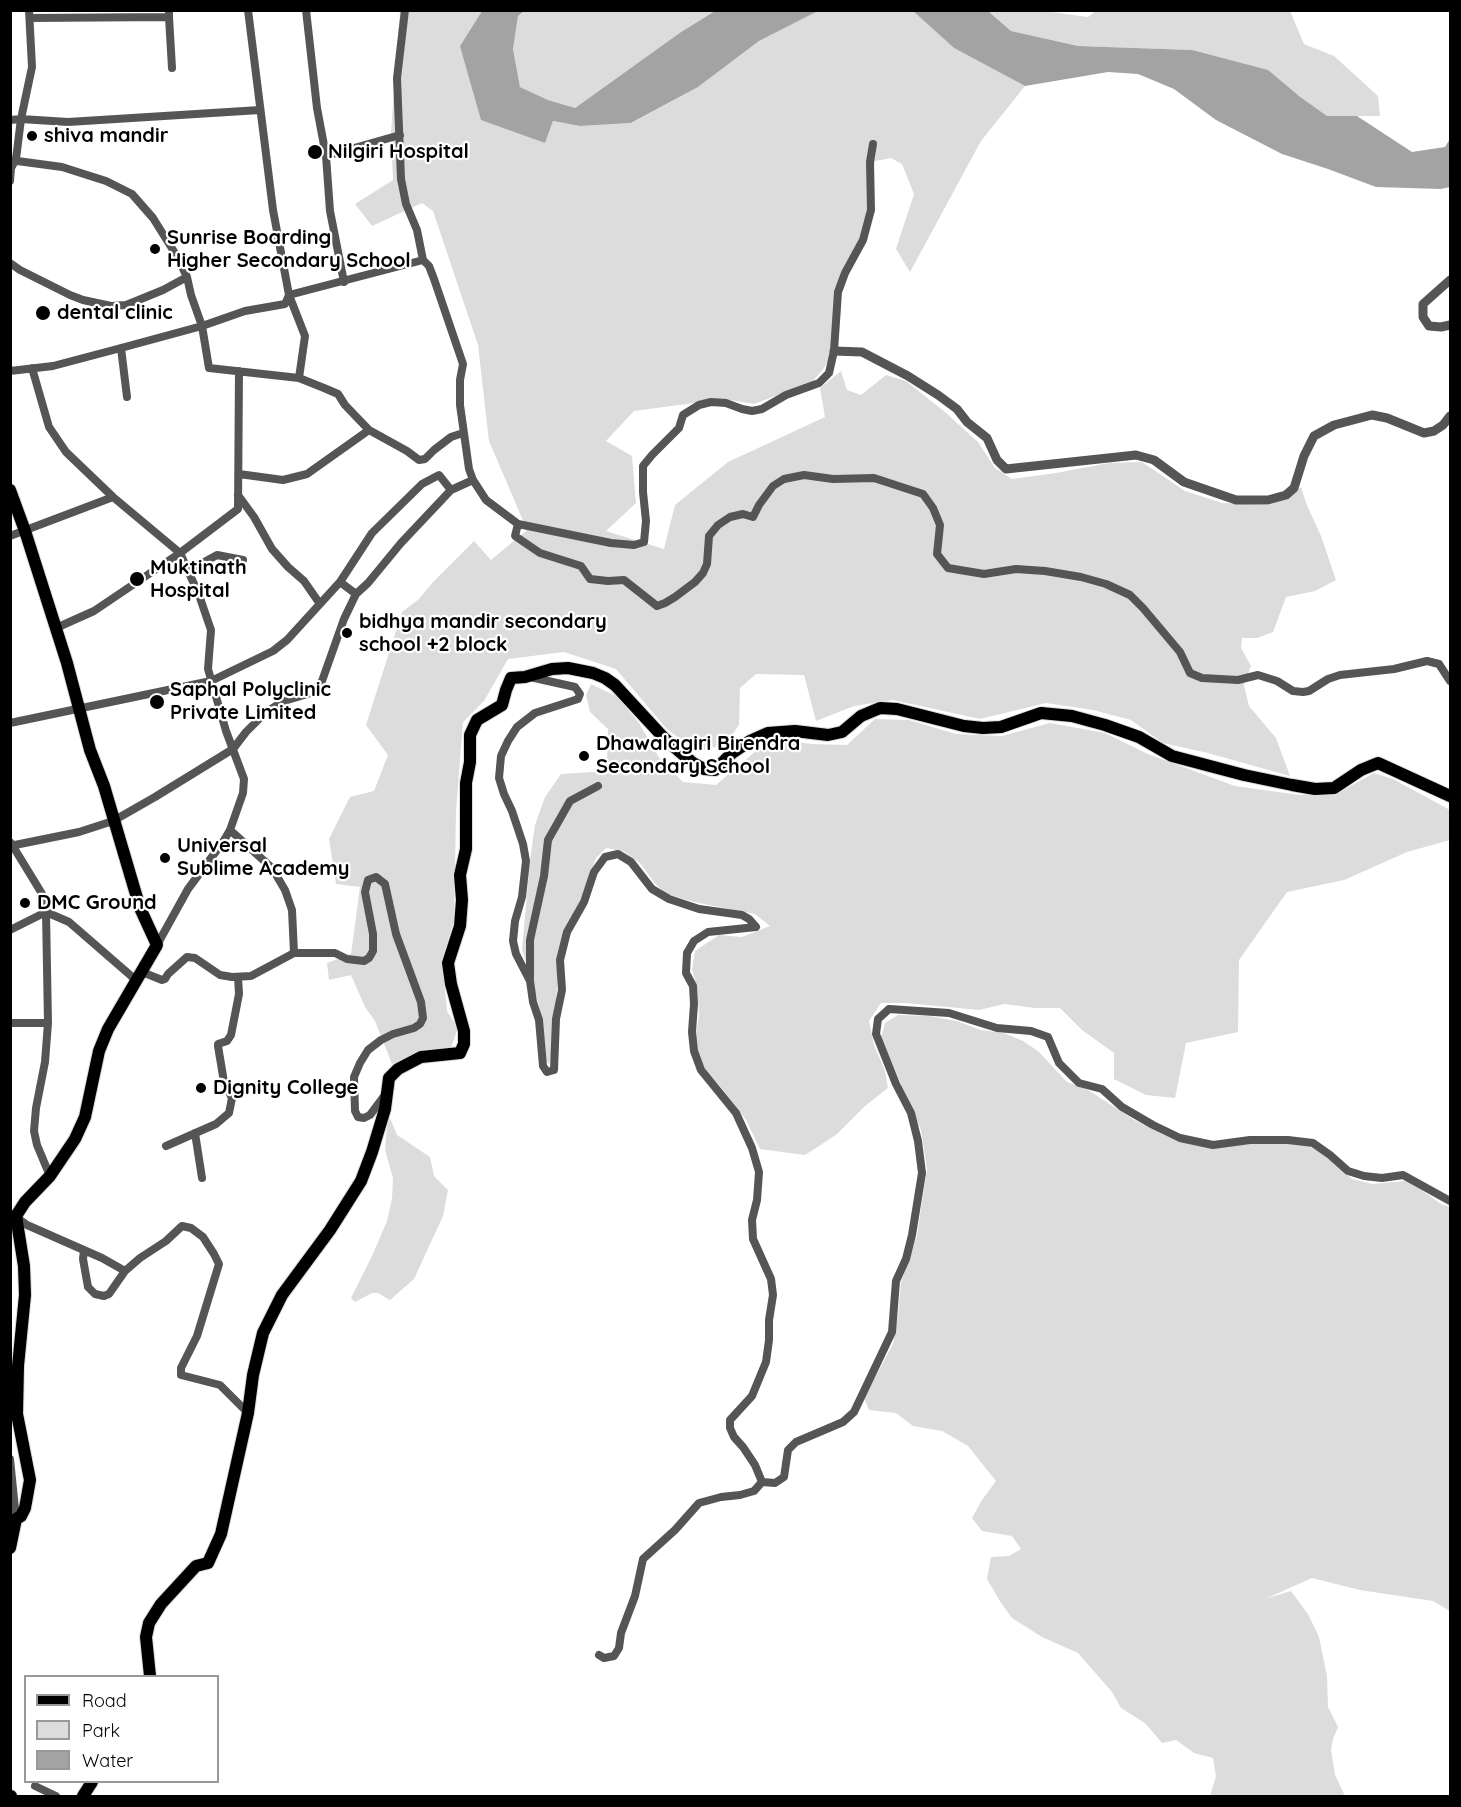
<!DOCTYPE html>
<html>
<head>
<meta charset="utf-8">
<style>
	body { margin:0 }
	#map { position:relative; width:1461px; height:1807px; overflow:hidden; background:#fff; font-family:Quicksand,sans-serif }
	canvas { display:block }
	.frame { position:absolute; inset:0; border:12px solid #000; pointer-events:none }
	.legend { position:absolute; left:24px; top:1675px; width:195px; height:108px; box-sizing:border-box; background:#fff; border:2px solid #999; margin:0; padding:8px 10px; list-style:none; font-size:18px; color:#000 }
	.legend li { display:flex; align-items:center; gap:12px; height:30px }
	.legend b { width:30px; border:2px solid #999 }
</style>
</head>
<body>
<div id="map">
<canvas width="1461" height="1807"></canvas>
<div class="frame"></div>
<ul class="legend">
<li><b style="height:8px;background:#000"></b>Road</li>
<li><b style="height:16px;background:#dcdcdc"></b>Park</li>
<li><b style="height:16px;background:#a3a3a3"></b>Water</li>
</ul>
</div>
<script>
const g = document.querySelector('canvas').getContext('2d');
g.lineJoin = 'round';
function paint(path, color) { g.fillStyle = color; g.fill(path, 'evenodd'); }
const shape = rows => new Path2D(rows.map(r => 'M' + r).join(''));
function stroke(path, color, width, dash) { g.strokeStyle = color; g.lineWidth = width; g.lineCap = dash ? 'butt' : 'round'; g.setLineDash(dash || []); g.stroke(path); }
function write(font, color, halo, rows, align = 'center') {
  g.font = font + ' Quicksand,sans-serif'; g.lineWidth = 4.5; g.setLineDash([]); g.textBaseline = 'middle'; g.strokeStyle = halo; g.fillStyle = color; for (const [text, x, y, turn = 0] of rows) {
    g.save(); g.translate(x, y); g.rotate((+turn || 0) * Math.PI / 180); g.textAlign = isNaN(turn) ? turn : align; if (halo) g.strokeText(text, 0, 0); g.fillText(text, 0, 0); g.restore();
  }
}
paint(shape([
	[1097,10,1334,11,1333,12,1290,11,1304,44,1334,56,1378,96,1380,116,1327,116,1299,96,1192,50,1078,46,1011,31,988,11,1051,11,1052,12,1088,17],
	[400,11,482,11,460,46,525,135,545,143,553,121,580,126,632,123,698,87,759,41,818,11,913,11,954,48,1025,86,981,141,910,272,896,249,914,194,902,164,891,158,875,161,873,172,874,185,872,210,839,293,838,341,824,368,812,382,754,404,724,399,634,411,606,441,632,456,636,503,606,531,664,549,675,505,728,462,825,417,820,388,841,371,847,390,861,395,886,375,906,381,945,412,978,442,995,468,1012,479,1056,473,1109,463,1142,462,1185,491,1222,503,1269,505,1287,498,1301,487,1306,503,1321,536,1336,580,1315,591,1286,597,1273,632,1257,638,1242,638,1241,648,1251,666,1244,685,1249,706,1276,738,1290,776,1208,753,1163,743,1131,720,1093,710,1046,703,980,719,893,700,854,706,816,721,804,675,756,674,740,688,739,725,726,744,696,752,666,728,616,669,564,652,508,659,484,701,463,722,456,811,454,921,442,959,447,1011,458,1028,450,1050,425,1049,392,1064,375,1021,365,1007,351,975,329,980,327,963,351,954,360,887,336,884,329,839,350,797,374,791,388,755,366,725,402,612,419,599,433,582,474,541,491,560,527,530,489,441,478,345,433,211,422,203,372,226,355,204,393,180,391,132],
	[524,11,715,11,681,32,575,108,548,100,520,87,513,49,518,16],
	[591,684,618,697,639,723,660,759,683,782,716,785,764,744,789,741,811,744,847,745,875,719,909,720,956,734,1002,736,1050,723,1105,733,1148,754,1235,786,1300,795,1336,794,1374,773,1393,779,1450,810,1450,840,1407,852,1344,880,1287,892,1239,960,1238,1032,1186,1043,1175,1098,1146,1095,1114,1079,1114,1053,1082,1030,1060,1008,1035,1008,1004,1004,979,1010,906,1003,881,1003,869,1021,874,1045,885,1071,888,1088,865,1106,836,1135,805,1155,760,1149,746,1120,724,1091,705,1069,698,1053,696,1035,699,1015,697,987,692,969,695,951,719,935,742,937,770,926,755,914,694,902,667,894,656,885,641,864,623,851,606,848,596,858,578,906,564,931,558,951,558,977,552,1054,549,1065,545,1058,539,1005,522,949,530,861,535,825,545,797,561,774,594,772,607,763,608,729,590,712,586,695],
	[898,1015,929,1016,957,1021,981,1030,1004,1033,1023,1041,1038,1051,1067,1082,1088,1090,1136,1121,1164,1135,1189,1144,1215,1148,1257,1143,1294,1144,1315,1148,1352,1179,1372,1184,1405,1181,1420,1189,1441,1204,1450,1207,1450,1611,1433,1601,1360,1590,1312,1578,1265,1599,1291,1591,1308,1614,1319,1637,1327,1676,1328,1707,1338,1727,1333,1739,1331,1750,1335,1775,1345,1796,1210,1796,1216,1776,1213,1758,1194,1753,1176,1740,1162,1743,1145,1723,1121,1708,1112,1692,1078,1653,1042,1637,1012,1618,1001,1603,987,1579,991,1557,1009,1556,1021,1549,1012,1536,982,1531,972,1518,982,1500,996,1481,968,1446,942,1431,913,1426,896,1413,869,1410,864,1398,893,1344,898,1315,901,1282,917,1236,927,1169,921,1130,881,1038,885,1023],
	[390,1118,397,1135,430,1157,434,1176,448,1190,443,1216,414,1279,390,1300,378,1293,372,1293,355,1302,351,1298,373,1254,387,1221,392,1199,393,1178,385,1150,387,1125]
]), '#dcdcdc');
paint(shape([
	[482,11,524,11,518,16,513,49,520,87,548,100,575,108,681,32,715,11,818,11,759,41,698,87,631,123,580,126,553,121,545,143,481,120,460,46],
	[913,11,988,11,1011,31,1078,46,1192,50,1268,70,1299,96,1327,116,1357,116,1412,152,1445,147,1450,139,1450,187,1441,189,1376,187,1328,169,1282,154,1216,120,1174,89,1138,74,1108,72,1025,86,954,48]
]), '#a3a3a3');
const primary = shape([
	[10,490,25,531,67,663,90,750,104,786,140,908,157,945,108,1029,99,1051,85,1117,75,1139,50,1176,25,1202,16,1216,24,1266,25,1295,18,1366,17,1414,30,1480,25,1508,21,1516,16,1519,10,1548],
	[150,1676,146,1637,149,1623,161,1604,196,1566,208,1563,221,1534,248,1413,253,1375,263,1333,282,1295,330,1230,361,1181,372,1152,385,1109,389,1078,398,1069,421,1057,460,1053,464,1044,464,1031,451,984,448,963,460,926,462,900,460,875,466,849,466,783,470,762,470,735,477,720,502,705,506,690,511,678,525,677,552,669,568,668,593,673,605,678,615,685,664,738,680,752,693,763,704,769,715,770,732,753,750,741,768,733,795,731,828,735,842,732,861,716,880,708,897,709,964,726,983,728,1001,727,1041,713,1072,716,1105,725,1139,737,1172,756,1244,775,1292,785,1315,789,1334,788,1361,770,1378,763,1450,796],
	[10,1796,11,1796],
	[83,1796,92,1782]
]);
stroke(primary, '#dbdbdb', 14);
stroke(shape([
	[248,10,273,210,289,295,305,336,299,378],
	[306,10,317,108,326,156,400,135],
	[405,10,397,78,401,179,406,204,417,230,423,260,429,266,434,279,463,364,460,380,460,405,469,469,473,480,486,500,518,524,611,543,634,545,644,542,646,521,643,492,643,466,652,455,679,428,683,415,699,405,711,402,726,403,742,409,752,411,762,409,786,395,819,383,829,373,834,351,838,292,845,273,863,240,871,210,870,162,873,144],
	[169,17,172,68],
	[30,18,169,17,169,10],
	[10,120,21,119,68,122,260,110],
	[326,156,330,211,344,282],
	[10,160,62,167,106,181,132,194,153,218,178,258,187,277,191,295,202,326,209,368,299,378,324,388,338,394,345,405,369,430,407,451,419,460,425,459,434,450,451,437,463,433],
	[10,181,11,168,16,159,21,119,32,67,29,10],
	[10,263,20,270,70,295,83,300,111,306,126,305,136,301,163,290,187,277],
	[121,348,127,397],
	[32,368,49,427,66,452,113,497,180,553,199,595,211,630,208,669,226,731,244,779,243,793,230,830,223,842,188,889,157,945],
	[10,371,53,366,121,348,202,326,245,311,285,304,289,295,423,260],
	[239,474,283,480,307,474,369,430],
	[238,495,254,517,272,549,288,567,304,581,320,604],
	[518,524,515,536,540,553,581,566,590,579,608,581,624,580,657,606,665,603,675,597,695,582,703,573,707,564,709,536,718,525,730,517,743,514,753,517,759,505,773,486,784,479,804,475,833,479,874,478,923,494,933,508,940,525,937,554,948,568,984,574,1016,569,1045,571,1081,577,1106,584,1130,595,1143,608,1180,652,1190,673,1202,678,1238,680,1258,675,1277,681,1293,691,1303,692,1309,691,1328,679,1340,675,1394,669,1427,661,1439,664,1450,681],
	[10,536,113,497],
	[188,571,217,555,243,560],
	[340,582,356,594],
	[56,628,94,611,180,553,238,509,239,371],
	[530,677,575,687,580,694,578,699,535,713,517,727,508,741,501,756,499,778,504,794,512,811,523,844,526,861,522,897,515,921,513,941,516,954,530,981,533,1002,539,1020,543,1066,547,1072,554,1070,556,1019,562,990,560,960,567,932,584,902,594,872,605,857,618,854,631,862,652,889,669,899,699,909,742,915,749,919,756,927,708,932,694,941,687,953,686,973,693,986,694,1004,692,1032,694,1051,701,1070,736,1113,752,1148,759,1172,757,1200,752,1220,753,1239,771,1279,773,1295,769,1320,769,1340,766,1362,752,1396,730,1420,730,1428,734,1437,743,1447,755,1465,762,1482,775,1483,784,1477,788,1450,796,1442,843,1422,854,1412,892,1332,896,1281,906,1259,912,1235,922,1173,918,1141,911,1113,896,1084,876,1034,878,1019,889,1009,949,1013,997,1028,1031,1031,1048,1037,1059,1063,1079,1083,1102,1089,1122,1107,1153,1125,1180,1138,1213,1145,1250,1140,1288,1140,1313,1143,1330,1155,1348,1171,1364,1176,1382,1178,1403,1175,1450,1201],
	[10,723,211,681,273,651,287,640,340,582,372,533,422,484,439,475,451,490],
	[230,830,272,868,285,890,292,910,294,953,335,953,347,959,364,961,369,958,373,951,373,934,365,892,368,880,376,877,385,884,396,934,421,1002,423,1018,420,1024,414,1028,393,1034,381,1040,368,1050,360,1063,354,1077,355,1111,358,1117,364,1118,370,1115,385,1095],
	[11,843,44,897,46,912,69,922,137,981],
	[10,846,79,832,113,821,155,797,233,749,246,732,265,713,284,701,311,693,322,681,344,619,356,594,368,583,401,543,451,490,473,480],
	[46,912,48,1023,45,1062,36,1108,34,1131,37,1145,50,1176],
	[10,930,46,912],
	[142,972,162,980,165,979,168,974,187,957,195,958,220,975,232,977,251,976,294,953],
	[530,979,530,940,544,876,548,840,570,801,598,786],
	[10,1023,48,1023],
	[195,1133,202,1178],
	[166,1146,216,1124,229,1113,232,1098,224,1082,218,1046,218,1044,227,1041,231,1035,239,994,238,977],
	[16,1217,27,1225,102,1258,125,1271],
	[84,1250,83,1259,88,1287,95,1294,104,1296,109,1294,125,1271,140,1258,166,1241,182,1226,191,1228,203,1237,214,1254,219,1264,197,1336,181,1368,181,1375,220,1385,248,1413],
	[10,1459,16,1519],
	[599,1655,604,1658,614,1656,619,1648,621,1633,635,1596,643,1559,675,1530,699,1503,721,1497,740,1495,754,1491,762,1482],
	[35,1786,56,1796]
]), '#555', 8);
stroke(shape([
	[1450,280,1423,304,1423,317,1429,326,1441,327,1450,325],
	[834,351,862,352,908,376,938,395,957,409,967,422,987,438,997,460,1006,469,1136,455,1154,460,1184,482,1236,500,1268,500,1286,495,1294,488,1304,456,1314,436,1334,425,1372,415,1387,418,1424,433,1434,431,1443,425,1450,416]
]), '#555', 9);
stroke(primary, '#000', 12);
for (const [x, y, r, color] of [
	[32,136,6,"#000"],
	[315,152,8,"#000"],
	[155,249,6,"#000"],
	[43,313,8,"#000"],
	[137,579,8,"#000"],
	[347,633,6,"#000"],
	[157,702,8,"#000"],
	[584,756,6,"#000"],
	[165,858,6,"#000"],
	[25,903,6,"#000"],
	[201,1088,6,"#000"]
]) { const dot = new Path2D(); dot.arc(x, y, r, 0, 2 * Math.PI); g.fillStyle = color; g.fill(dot); stroke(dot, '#fff', 2); }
write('bold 20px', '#000', '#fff', [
	["shiva mandir",44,136],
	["Nilgiri Hospital",328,152],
	["Sunrise Boarding",167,238],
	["Higher Secondary School",167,261],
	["dental clinic",57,313],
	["Muktinath",150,568],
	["Hospital",150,591],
	["bidhya mandir secondary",359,622],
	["school +2 block",359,645],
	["Saphal Polyclinic",170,690],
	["Private Limited",170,713],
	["Dhawalagiri Birendra",596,744],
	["Secondary School",596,767],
	["Universal",177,846],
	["Sublime Academy",177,869],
	["DMC Ground",37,903],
	["Dignity College",213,1088]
], 'left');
</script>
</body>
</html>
